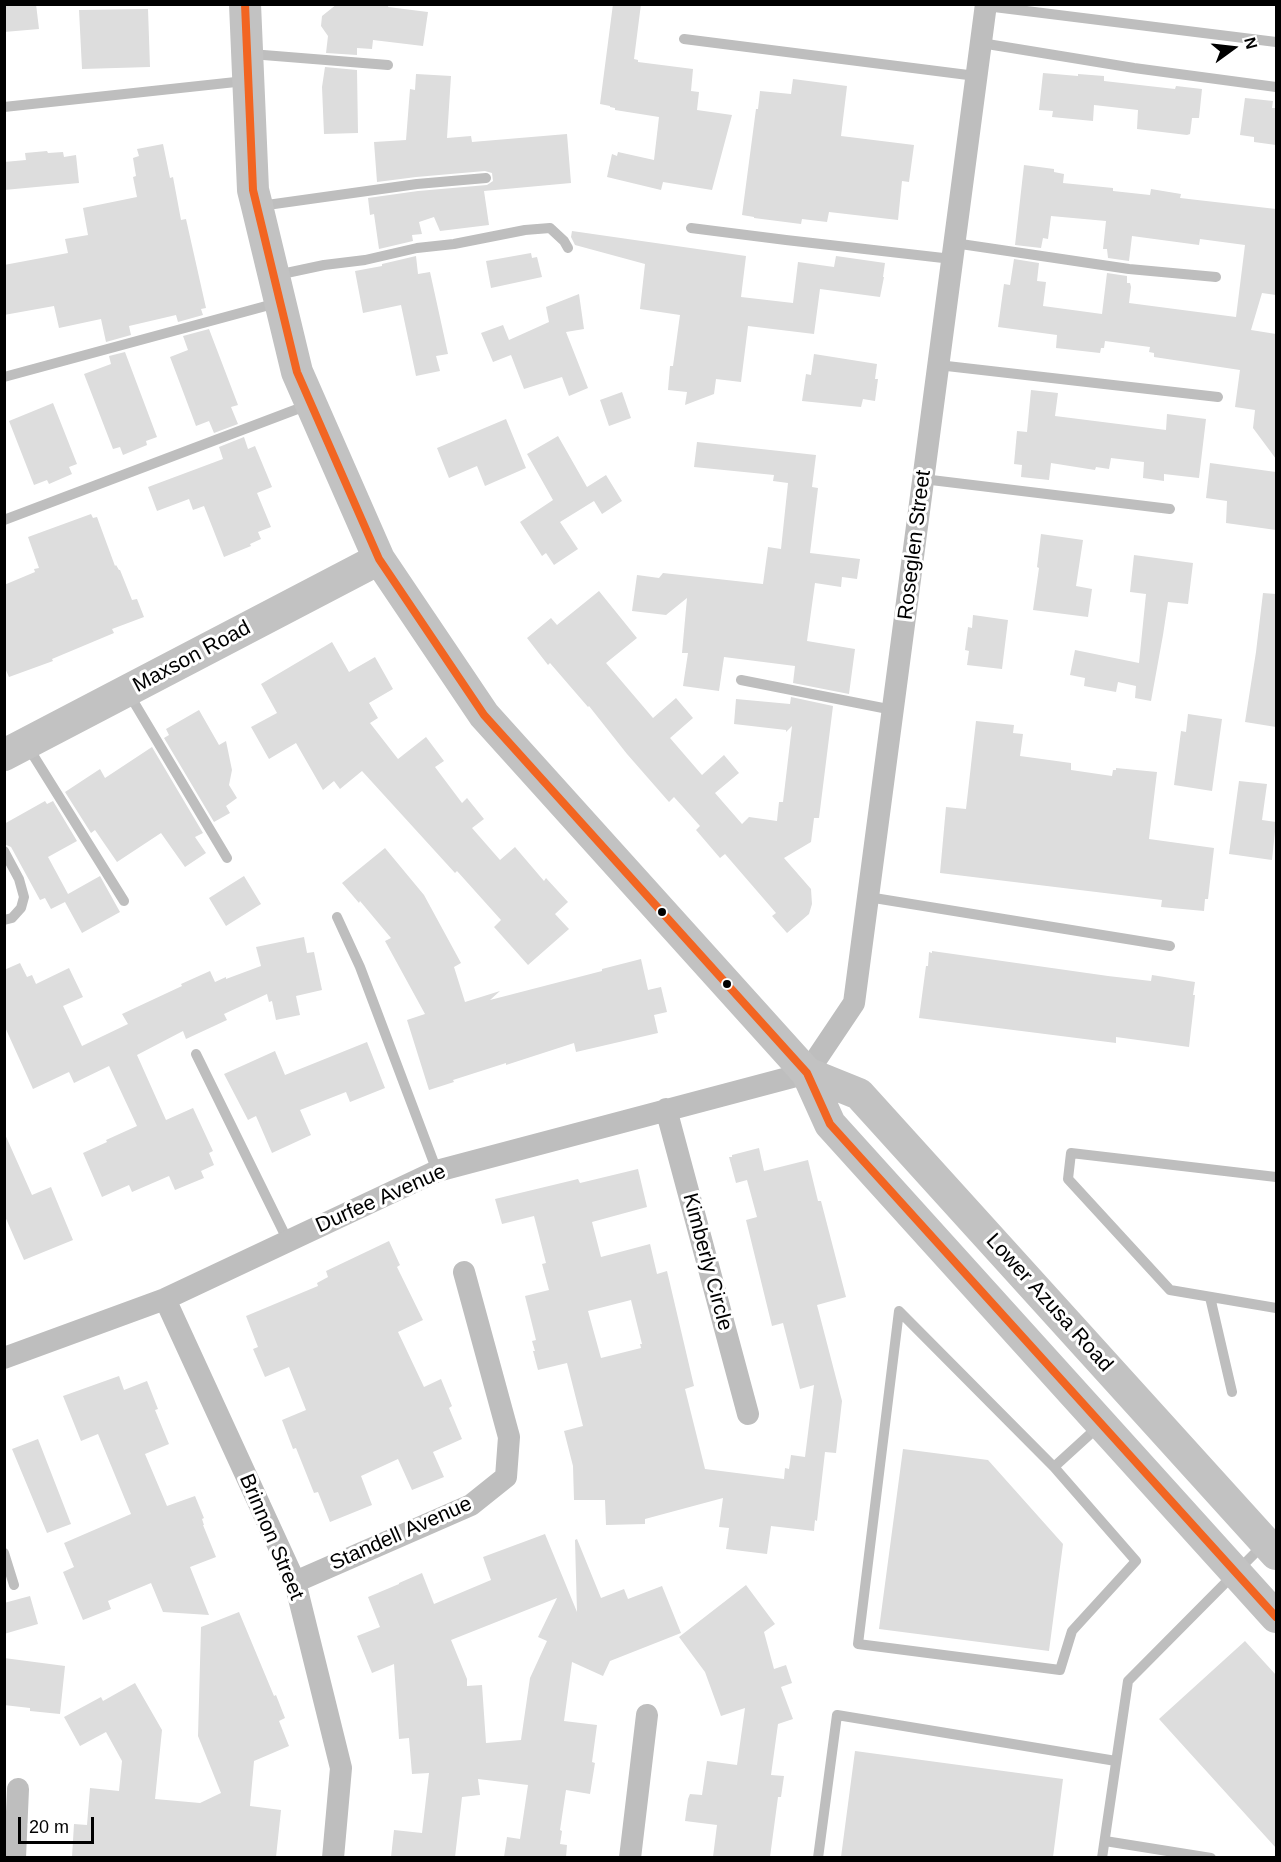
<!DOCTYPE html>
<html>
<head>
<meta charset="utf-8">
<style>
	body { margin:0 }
	#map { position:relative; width:1281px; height:1862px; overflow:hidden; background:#fff; font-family:Arial,sans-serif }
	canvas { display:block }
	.frame { position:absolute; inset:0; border:6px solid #000; pointer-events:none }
	.north { position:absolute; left:1203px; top:18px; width:60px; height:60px; -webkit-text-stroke:4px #fff; paint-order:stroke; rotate:75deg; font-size:16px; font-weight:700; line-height:24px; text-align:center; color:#000 }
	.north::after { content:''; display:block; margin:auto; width:21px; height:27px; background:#000; clip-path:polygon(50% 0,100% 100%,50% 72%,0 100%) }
	.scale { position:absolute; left:18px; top:1817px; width:76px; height:27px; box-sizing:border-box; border:3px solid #000; border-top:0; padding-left:8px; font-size:18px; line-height:21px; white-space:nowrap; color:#000; -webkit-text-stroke:4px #fff; paint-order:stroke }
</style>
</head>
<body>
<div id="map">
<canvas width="1281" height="1862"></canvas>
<div class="frame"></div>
<div class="north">N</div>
<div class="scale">20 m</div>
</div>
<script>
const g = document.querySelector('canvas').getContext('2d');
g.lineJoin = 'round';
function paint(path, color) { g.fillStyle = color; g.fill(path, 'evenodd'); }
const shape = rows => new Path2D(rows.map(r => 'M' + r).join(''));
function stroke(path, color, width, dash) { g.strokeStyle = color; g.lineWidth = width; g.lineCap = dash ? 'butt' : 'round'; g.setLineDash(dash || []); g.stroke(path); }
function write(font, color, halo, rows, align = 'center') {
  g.font = font + ' Arial,sans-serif'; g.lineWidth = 6; g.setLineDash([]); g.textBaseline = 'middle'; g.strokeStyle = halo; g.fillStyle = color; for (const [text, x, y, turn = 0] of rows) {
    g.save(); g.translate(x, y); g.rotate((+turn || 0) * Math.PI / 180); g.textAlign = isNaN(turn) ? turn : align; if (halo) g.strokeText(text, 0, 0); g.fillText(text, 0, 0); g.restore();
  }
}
paint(shape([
	[4,4,36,4,39,29,4,32],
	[337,4,389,4,388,7,428,12,423,46,373,40,372,49,357,48,357,55,326,53,328,36,321,26,322,16],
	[613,4,641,4,634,59,638,60,638,62,693,69,691,91,699,92,697,110,732,115,712,190,663,182,661,190,607,177,612,154,617,156,618,152,654,160,659,117,615,110,615,108,610,107,610,106,600,104],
	[148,9,150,67,82,69,79,10],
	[325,67,357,70,358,133,324,134,322,87],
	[1043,73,1078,76,1078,74,1104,76,1104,81,1175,89,1176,86,1202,89,1199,118,1192,118,1190,134,1187,135,1137,129,1138,110,1094,105,1093,121,1052,117,1053,111,1039,110],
	[416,74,451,76,447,138,471,136,472,142,567,134,571,183,484,191,489,225,440,231,434,217,419,222,422,234,412,235,413,241,379,249,374,214,370,215,368,198,418,191,487,185,493,181,492,173,485,171,416,177,377,182,374,142,406,140,410,89,415,90],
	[793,79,847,86,841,136,914,145,909,182,902,181,898,220,829,212,827,222,802,219,801,224,754,218,754,217,742,215,756,109,758,109,760,91,791,94],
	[1245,98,1273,101,1272,108,1276,108,1276,145,1254,142,1254,137,1240,135],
	[163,144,170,178,173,177,181,220,186,219,206,308,201,309,203,315,178,322,176,315,129,326,131,335,106,342,101,319,59,328,54,306,4,315,4,265,68,253,65,239,88,235,83,208,137,197,133,177,136,176,133,158,139,156,137,149],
	[47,151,48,153,63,152,64,157,76,155,79,183,4,190,4,162,26,160,25,153],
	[1024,165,1054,169,1054,172,1064,174,1063,183,1113,188,1113,191,1150,195,1151,189,1181,194,1180,198,1276,209,1276,295,1262,293,1251,330,1276,334,1276,459,1253,428,1255,410,1235,407,1240,370,1154,357,1154,353,1149,352,1150,347,1105,341,1104,348,1101,348,1100,353,1056,348,1057,335,998,327,1004,284,1010,285,1014,259,1039,263,1037,281,1046,282,1043,306,1102,314,1107,273,1127,276,1127,283,1130,283,1131,287,1129,303,1236,317,1245,245,1200,239,1199,245,1132,236,1129,261,1108,258,1107,249,1103,249,1106,221,1051,216,1048,239,1043,238,1041,248,1015,245],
	[572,231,746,256,741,297,793,303,798,262,834,267,836,256,885,263,883,277,884,277,880,297,820,289,814,334,748,326,741,382,716,379,714,394,685,405,687,392,668,390,670,366,673,366,680,315,640,309,645,264,575,245,571,237],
	[531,253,532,258,537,257,542,277,491,288,486,261],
	[416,256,418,274,430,272,448,354,436,356,440,371,416,376,401,305,363,313,355,271,382,266,382,264],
	[579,294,584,329,566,332,588,388,569,396,562,377,524,389,511,355,493,362,481,333,503,325,509,340,549,322,546,307],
	[209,329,238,405,231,407,238,424,214,433,209,421,196,426,170,357,188,350,183,336],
	[125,352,157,437,146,441,147,445,123,455,120,447,113,449,84,374,111,364,109,356],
	[814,354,877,364,875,379,878,379,875,401,863,399,861,407,802,401,806,374,811,375],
	[1031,390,1058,393,1055,416,1166,430,1167,414,1206,419,1199,478,1164,474,1164,481,1143,478,1144,462,1111,458,1109,469,1096,467,1095,470,1051,463,1049,480,1021,477,1022,465,1014,464,1017,431,1027,432],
	[622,392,631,418,609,426,600,400],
	[53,403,77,464,69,467,72,474,49,484,47,480,34,485,9,421],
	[506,419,526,468,485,486,477,466,449,478,437,448],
	[558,436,587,487,606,475,622,501,602,514,594,501,560,522,578,549,554,565,546,553,542,556,520,522,553,500,527,454],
	[244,437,248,449,255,446,272,487,257,493,271,527,258,532,261,539,250,544,251,546,224,557,204,506,193,510,189,499,157,511,148,487,223,459,219,447],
	[697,442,816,455,812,487,818,488,810,553,860,559,857,579,842,577,841,587,815,583,807,641,855,649,849,694,793,683,795,666,724,657,719,691,683,686,688,653,682,653,687,598,666,615,632,611,637,575,659,578,663,573,763,584,768,547,781,549,788,483,773,481,774,475,694,467],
	[1210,463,1276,472,1276,530,1226,523,1227,501,1206,498],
	[91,514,93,518,97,517,115,566,116,565,119,570,120,570,132,600,137,599,144,617,112,629,114,633,52,659,53,661,9,677,4,666,4,585,35,572,34,569,39,568,28,537],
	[1041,534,1083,540,1076,586,1092,589,1088,617,1033,610,1039,568,1037,567],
	[1134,555,1193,563,1188,604,1168,602,1163,635,1151,701,1135,698,1136,686,1118,682,1116,692,1084,686,1085,678,1070,675,1075,650,1139,663,1146,594,1130,592],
	[599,591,637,638,606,663,653,718,676,698,693,718,670,738,702,775,724,755,739,773,715,793,742,824,749,817,777,821,779,802,783,802,792,726,786,732,786,730,734,724,736,699,790,704,791,697,833,706,819,818,814,818,811,842,784,858,811,889,812,904,809,914,787,933,772,916,776,913,725,854,720,858,696,830,700,826,674,797,669,802,627,754,589,706,588,707,550,663,548,665,527,638,551,618,557,625],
	[1263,593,1276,594,1276,727,1245,722,1256,652],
	[973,615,1008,620,1002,669,967,665,969,651,965,650,968,627,972,628],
	[332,642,349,672,375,657,393,689,369,703,378,718,370,723,398,759,426,737,444,761,435,767,462,803,467,798,484,819,472,828,500,860,515,847,544,881,546,878,568,902,555,914,569,929,528,965,494,927,501,920,457,871,455,873,362,771,340,789,334,781,323,790,296,743,269,759,251,727,277,713,261,684],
	[199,710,219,745,226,741,232,770,229,785,237,798,226,806,230,813,214,822,164,738,169,735,166,729],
	[1188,714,1222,719,1212,791,1174,785,1181,731,1186,732],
	[976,721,1014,725,1013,733,1023,734,1020,756,1071,763,1071,770,1112,776,1113,770,1116,770,1116,768,1157,772,1149,839,1214,848,1208,899,1205,899,1204,911,1161,907,1162,900,940,873,946,807,966,809],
	[152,747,203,833,195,837,206,853,185,867,161,833,117,862,95,830,91,833,65,792,100,769,105,778],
	[1239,781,1267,784,1262,820,1276,822,1272,860,1229,854],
	[45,801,47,804,53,801,77,841,48,857,68,894,100,876,120,912,82,933,65,902,51,909,45,898,40,900,11,847,4,844,4,824],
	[385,848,424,895,461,963,454,967,465,1002,500,991,490,1000,602,971,602,969,641,959,648,990,661,987,667,1012,654,1015,658,1033,576,1052,574,1043,506,1065,506,1063,453,1080,454,1082,429,1090,407,1020,425,1014,385,941,391,938,360,901,359,903,342,883],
	[244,876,261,904,226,926,209,898],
	[304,937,307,953,314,952,322,990,296,996,300,1015,276,1020,272,1001,269,1002,267,994,224,1014,227,1020,186,1039,183,1031,137,1055,166,1120,193,1108,213,1151,209,1153,214,1165,201,1171,204,1178,175,1190,169,1176,132,1192,129,1185,102,1197,83,1153,107,1142,106,1140,137,1126,109,1066,74,1083,69,1072,33,1089,4,1025,4,970,20,963,27,977,32,975,36,984,69,968,83,997,63,1006,82,1046,128,1024,122,1014,182,986,181,984,210,971,215,982,226,977,226,979,261,966,256,947],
	[932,951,1108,976,1151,981,1152,975,1195,982,1193,995,1195,995,1189,1047,1116,1037,1116,1043,919,1018,926,966,928,966,929,952,932,953],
	[367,1042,385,1088,350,1102,346,1092,300,1110,311,1135,272,1153,256,1116,248,1120,224,1074,275,1051,285,1075],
	[4,1132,32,1195,51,1187,73,1240,24,1260,4,1214],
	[759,1148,764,1171,808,1160,818,1201,821,1201,846,1297,817,1305,842,1401,836,1453,825,1452,817,1521,815,1520,814,1531,771,1526,767,1554,726,1549,729,1528,719,1527,723,1498,645,1519,645,1524,606,1525,605,1500,574,1500,573,1466,564,1431,583,1426,567,1363,538,1370,533,1351,535,1351,532,1341,536,1340,525,1296,549,1290,542,1264,546,1263,534,1216,502,1224,495,1199,578,1179,580,1183,638,1169,647,1207,592,1222,601,1257,650,1244,657,1274,667,1271,694,1386,685,1389,705,1469,784,1479,785,1468,789,1469,791,1455,805,1457,814,1385,800,1389,783,1323,772,1326,746,1220,757,1217,747,1180,736,1183,729,1157,732,1157,732,1155],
	[631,1300,642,1344,640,1344,641,1348,601,1358,588,1311],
	[389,1241,400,1265,397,1267,423,1320,398,1332,424,1387,441,1379,452,1406,449,1408,462,1439,433,1452,444,1477,412,1490,398,1459,361,1476,372,1505,330,1522,318,1492,314,1493,296,1448,293,1449,282,1420,306,1410,289,1367,265,1377,253,1349,258,1347,246,1316,318,1286,317,1283,328,1277,326,1271],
	[119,1376,124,1390,147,1381,158,1409,155,1410,169,1444,145,1454,167,1506,195,1496,204,1518,202,1519,204,1525,203,1525,216,1557,190,1567,209,1615,163,1612,151,1583,108,1601,111,1609,83,1620,63,1572,74,1567,64,1543,131,1514,98,1434,81,1441,63,1396],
	[38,1439,71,1524,47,1533,12,1449],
	[903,1449,988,1460,1063,1544,1049,1651,879,1629],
	[545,1534,577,1612,575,1540,577,1539,601,1598,624,1589,628,1599,662,1586,681,1633,610,1661,603,1676,572,1662,564,1721,597,1725,592,1762,595,1763,590,1794,566,1790,560,1830,562,1831,560,1844,567,1845,566,1857,504,1857,507,1837,520,1839,528,1785,478,1779,480,1795,462,1797,455,1857,391,1857,394,1830,422,1833,429,1773,412,1774,409,1738,399,1739,394,1664,372,1673,357,1636,380,1627,368,1597,399,1584,399,1583,422,1573,434,1604,491,1580,483,1557],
	[557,1598,538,1637,547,1641,530,1678,521,1740,486,1743,482,1685,467,1686,467,1679,451,1640],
	[746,1585,775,1624,764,1632,774,1669,786,1665,792,1683,781,1687,793,1719,778,1724,771,1775,784,1776,781,1797,778,1797,770,1857,713,1857,717,1825,685,1821,688,1799,690,1794,702,1795,707,1761,737,1765,745,1708,721,1716,705,1672,679,1637],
	[30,1596,38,1624,4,1634,4,1603],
	[239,1612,274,1696,276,1695,285,1718,279,1721,289,1746,254,1761,250,1806,281,1810,276,1857,72,1857,74,1824,87,1825,90,1788,119,1791,122,1761,106,1732,80,1746,64,1717,101,1697,103,1701,135,1683,162,1730,155,1799,200,1803,221,1793,198,1736,201,1627],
	[1245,1641,1276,1675,1276,1848,1159,1719],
	[4,1658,65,1666,60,1714,30,1711,30,1708,4,1705],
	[855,1751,1063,1779,1053,1857,841,1857]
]), '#ddd');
stroke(shape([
	[986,6,1276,42],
	[684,39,976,76],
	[981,43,1134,68,1276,87],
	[251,54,388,65],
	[4,107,245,81],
	[260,206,417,184,486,178],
	[691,228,786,240,952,259],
	[954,243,1129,269,1216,277],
	[277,275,324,265,365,260,417,248,454,244,525,230,550,228,564,241,568,248],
	[938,365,1218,397],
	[4,377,277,303],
	[923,479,1170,509],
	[4,520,308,405],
	[741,680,893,710],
	[129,694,227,858],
	[28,747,124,901],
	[4,851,19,879,24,897,21,908,12,918,4,920],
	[868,897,1170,946],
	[337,917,360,967,437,1171],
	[196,1054,288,1241],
	[1276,1177,1071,1153,1068,1179,1170,1290,1276,1308],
	[1210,1297,1232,1392],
	[1054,1467,1136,1561,1072,1631,1060,1670,858,1644,899,1311,1054,1467,1099,1426],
	[4,1553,14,1585],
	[1105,1841,1211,1858],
	[818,1858,837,1715,1116,1761],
	[1102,1858,1128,1681,1264,1544]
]), '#bebebe', 10);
stroke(shape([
	[666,1109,748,1414],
	[165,1299,295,1582,341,1768,333,1858],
	[4,1358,165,1299,437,1171,807,1073,854,1003,986,4],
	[295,1582,471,1505,506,1477,509,1437,464,1272],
	[15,1858,18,1789],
	[630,1858,647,1715]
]), '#bebebe', 22);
stroke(shape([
	[245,4,253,190,257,206,297,372,379,559,484,715,807,1073,830,1124,1276,1617],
	[4,755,379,559],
	[807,1073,859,1094,1276,1554]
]), '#c2c2c2', 32);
stroke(shape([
	[245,4,253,190,297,372,379,559,484,715,807,1073,830,1124,1276,1617]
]), '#f26522', 8);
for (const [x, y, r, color] of [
	[662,912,5,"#000"],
	[727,984,5,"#000"]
]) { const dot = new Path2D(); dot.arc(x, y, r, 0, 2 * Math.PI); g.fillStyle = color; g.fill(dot); stroke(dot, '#fff', 2); }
write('21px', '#000', '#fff', [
	["Roseglen Street",915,545,-83],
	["Maxson Road",192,657,-28],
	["Durfee Avenue",381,1199,-24],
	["Kimberly Circle",707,1262,75],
	["Lower Azusa Road",1049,1303,48],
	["Standell Avenue",401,1534,-24],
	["Brinnon Street",271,1537,67]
]);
</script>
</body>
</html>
